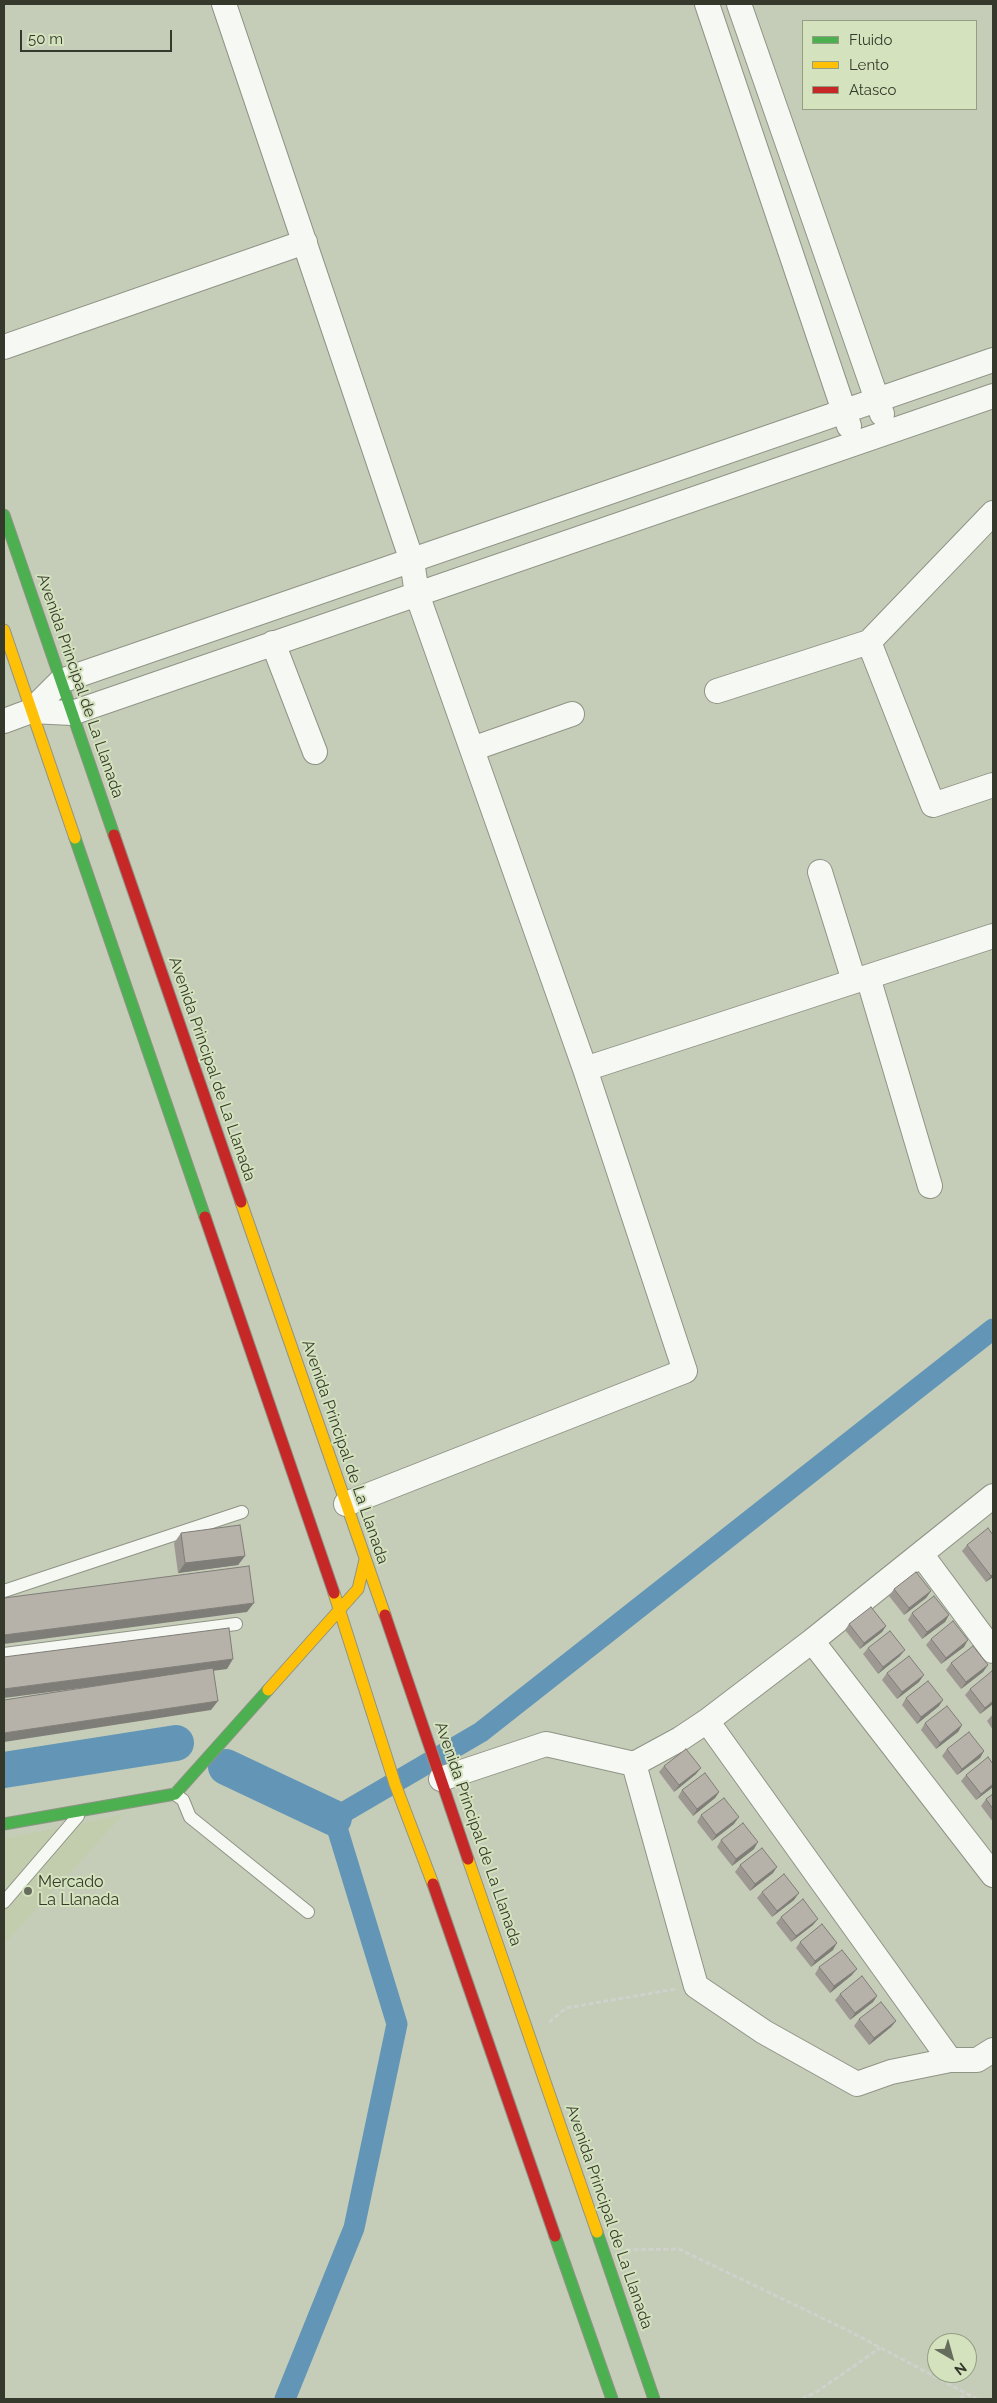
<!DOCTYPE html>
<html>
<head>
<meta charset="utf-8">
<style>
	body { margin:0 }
	#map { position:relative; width:997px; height:2403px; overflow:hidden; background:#c5cdb8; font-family:Raleway,sans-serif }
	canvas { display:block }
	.frame { position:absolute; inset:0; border:5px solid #34392b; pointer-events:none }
	.legend { position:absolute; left:802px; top:20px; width:175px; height:90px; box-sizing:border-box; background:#d4e2bd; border:1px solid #949e83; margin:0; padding:6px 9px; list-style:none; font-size:15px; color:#34392b }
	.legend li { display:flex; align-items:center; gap:10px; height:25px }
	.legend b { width:25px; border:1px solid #949e83 }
	.north { position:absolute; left:927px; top:2333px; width:50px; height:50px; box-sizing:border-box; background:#d4e2bd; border:1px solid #949e83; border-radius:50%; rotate:142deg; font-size:14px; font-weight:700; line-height:20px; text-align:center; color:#34392b }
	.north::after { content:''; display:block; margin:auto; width:18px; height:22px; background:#676d5c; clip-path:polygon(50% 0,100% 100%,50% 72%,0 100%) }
	.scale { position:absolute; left:20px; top:30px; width:152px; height:22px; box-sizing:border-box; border:2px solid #34392b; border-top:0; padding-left:6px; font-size:15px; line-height:18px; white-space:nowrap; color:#34392b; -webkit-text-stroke:4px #d4e2bd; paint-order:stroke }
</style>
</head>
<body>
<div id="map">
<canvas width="997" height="2403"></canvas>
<div class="frame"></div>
<ul class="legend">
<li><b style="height:6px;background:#4caf50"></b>Fluido</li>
<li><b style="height:6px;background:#ffc107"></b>Lento</li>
<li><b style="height:6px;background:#c62828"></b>Atasco</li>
</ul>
<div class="north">N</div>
<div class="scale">50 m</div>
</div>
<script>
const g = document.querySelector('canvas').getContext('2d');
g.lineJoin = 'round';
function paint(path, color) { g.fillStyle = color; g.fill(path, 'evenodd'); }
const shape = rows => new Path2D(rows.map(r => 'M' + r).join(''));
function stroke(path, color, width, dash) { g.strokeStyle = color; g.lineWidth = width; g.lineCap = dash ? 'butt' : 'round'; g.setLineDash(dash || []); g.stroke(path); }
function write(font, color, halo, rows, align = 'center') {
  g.font = font + ' Raleway,sans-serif'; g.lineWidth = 4; g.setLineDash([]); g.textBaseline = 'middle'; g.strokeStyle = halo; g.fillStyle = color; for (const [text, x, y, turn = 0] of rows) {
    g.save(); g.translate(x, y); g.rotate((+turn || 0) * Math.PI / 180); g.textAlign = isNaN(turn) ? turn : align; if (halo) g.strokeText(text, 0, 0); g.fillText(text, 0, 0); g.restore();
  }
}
paint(shape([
	[123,1815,4,1944,4,1839]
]), '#c1cdac');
stroke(shape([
	[285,2399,354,2228,397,2024,334,1818,481,1732,993,1329]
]), '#6396b6', 21);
stroke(shape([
	[226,1767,334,1818],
	[4,1770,176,1743]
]), '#6396b6', 36);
const lane = shape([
	[4,1591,242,1512],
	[4,1654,236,1624],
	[175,1794,183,1800,190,1817,308,1912],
	[4,1902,78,1816]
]);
const street = shape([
	[224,4,412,561,417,594,585,1069,685,1371,346,1504],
	[707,4,849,426],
	[739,4,882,414],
	[4,347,305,242],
	[869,642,933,805,993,785],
	[273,643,315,752],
	[717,691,869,642,993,513],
	[31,711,61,681,993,360],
	[4,721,31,711,72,713,993,396],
	[472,749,572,714],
	[820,872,854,981],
	[868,977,930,1186],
	[585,1069,993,936],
	[921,1554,993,1651],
	[812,1641,993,1875],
	[707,1721,950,2060],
	[634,1764,696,1986,764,2032,857,2084,891,2072,950,2060,977,2060,993,2050],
	[441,1779,546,1744,634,1764,680,1739,707,1721,812,1641,993,1496]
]);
const fast = shape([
	[4,515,114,835],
	[75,838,205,1217],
	[4,1824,175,1794,268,1690],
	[597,2232,654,2399],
	[555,2236,612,2399]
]);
const slow = shape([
	[4,630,75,838],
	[241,1202,385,1615],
	[334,1593,395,1784,433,1884],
	[268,1690,358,1589,365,1560],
	[468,1859,597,2232]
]);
const jam = shape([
	[114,835,241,1202],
	[205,1217,334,1593],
	[385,1615,468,1859],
	[433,1884,555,2236]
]);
stroke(lane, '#8f9485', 14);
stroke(street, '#8f9485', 26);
stroke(fast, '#8f9485', 13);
stroke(slow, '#8f9485', 13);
stroke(jam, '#8f9485', 13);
stroke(shape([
	[549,2022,566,2008,676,1989],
	[626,2250,679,2249,851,2332,977,2399],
	[802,2399,818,2391,880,2348],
	[960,2399,965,2394]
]), '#cfd1cc', 3, [5, 2.5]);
stroke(lane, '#f6f8f4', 12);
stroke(street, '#f6f8f4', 24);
stroke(fast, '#4caf50', 11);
stroke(slow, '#ffc107', 11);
stroke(jam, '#c62828', 11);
paint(shape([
	[181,1533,245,1556,238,1565,178,1573,174,1543],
	[967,1545,993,1577,986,1582,962,1551],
	[894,1589,931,1591,926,1598,904,1615,889,1596],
	[912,1613,949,1615,945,1622,922,1639,908,1620],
	[849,1624,886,1626,882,1632,860,1649,845,1630],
	[931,1639,964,1647,941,1664,926,1645],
	[868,1648,900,1656,878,1674,863,1654],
	[951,1663,988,1665,983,1672,961,1689,946,1670],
	[887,1673,919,1682,897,1699,882,1680],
	[970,1689,993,1704,980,1714,965,1695],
	[906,1698,939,1706,917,1724,902,1705],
	[993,1714,993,1730,987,1721],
	[925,1723,962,1725,958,1732,936,1749,921,1730],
	[947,1749,984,1751,980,1758,957,1775,942,1756],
	[664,1766,696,1774,674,1792,659,1772],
	[966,1775,993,1787,976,1800,961,1781],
	[682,1790,719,1792,715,1798,693,1816,678,1797],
	[993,1794,993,1822,981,1806,986,1799],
	[701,1815,734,1824,712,1841,697,1822],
	[721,1840,754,1849,732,1866,717,1847],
	[740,1865,773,1873,750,1891,735,1872],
	[762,1892,794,1900,772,1917,757,1898],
	[781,1917,813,1925,791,1942,776,1923],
	[800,1942,833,1950,811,1967,796,1948],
	[819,1967,852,1975,830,1993,815,1974],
	[840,1994,877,1996,873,2002,850,2020,835,2000],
	[859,2019,896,2021,891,2027,869,2045,854,2026]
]), '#9d9992');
paint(shape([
	[245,1556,238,1565,178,1573,185,1563],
	[993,1574,993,1577,986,1582,991,1576],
	[931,1591,926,1598,904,1615,909,1608],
	[254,1603,247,1612,4,1644,4,1635],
	[949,1615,945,1622,922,1639,927,1632],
	[886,1626,882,1632,860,1649,864,1643],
	[968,1640,964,1647,941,1664,946,1658],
	[905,1650,900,1656,878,1674,883,1667],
	[233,1659,227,1669,4,1698,4,1689],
	[988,1665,983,1672,961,1689,966,1682],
	[924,1675,919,1682,897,1699,902,1692],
	[943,1700,939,1706,917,1724,921,1717],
	[218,1701,211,1710,4,1742,4,1733],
	[993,1701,993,1704,980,1714,985,1708],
	[962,1725,958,1732,936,1749,940,1743],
	[984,1751,980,1758,957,1775,962,1769],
	[701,1768,696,1774,674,1792,679,1785],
	[993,1784,993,1787,976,1800,981,1794],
	[719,1792,715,1798,693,1816,697,1809],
	[739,1817,734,1824,712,1841,716,1835],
	[758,1842,754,1849,732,1866,736,1859],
	[777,1867,773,1873,750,1891,755,1884],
	[799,1893,794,1900,772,1917,777,1911],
	[818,1919,813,1925,791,1942,796,1936],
	[837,1943,833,1950,811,1967,815,1961],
	[857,1969,852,1975,830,1993,834,1986],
	[877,1996,873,2002,850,2020,855,2013],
	[896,2021,891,2027,869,2045,874,2038]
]), '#7f7d77');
const building = shape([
	[240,1525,245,1556,185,1563,181,1533,240,1525],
	[988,1528,993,1535,993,1574,991,1576,967,1545,988,1528],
	[249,1566,254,1603,4,1635,4,1598,249,1566],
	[916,1572,931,1591,909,1608,894,1589,916,1572],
	[934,1596,949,1615,927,1632,912,1613,934,1596],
	[871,1607,886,1626,864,1643,849,1624,871,1607],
	[953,1621,968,1640,946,1658,931,1639,953,1621],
	[229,1628,233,1659,4,1689,4,1657,229,1628],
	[890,1631,905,1650,883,1667,868,1648,890,1631],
	[973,1646,988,1665,966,1682,951,1663,973,1646],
	[909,1656,924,1675,902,1692,887,1673,909,1656],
	[213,1668,218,1701,4,1733,4,1700,213,1668],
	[992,1671,993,1673,993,1701,985,1708,970,1689,992,1671],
	[928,1681,943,1700,921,1717,906,1698,928,1681],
	[947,1706,962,1725,940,1743,925,1723,947,1706],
	[969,1732,984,1751,962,1769,947,1749,969,1732],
	[686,1749,701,1768,679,1785,664,1766,686,1749],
	[988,1757,993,1764,993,1784,981,1794,966,1775,988,1757],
	[705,1773,719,1792,697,1809,682,1790,705,1773],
	[993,1794,993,1809,986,1799,993,1794],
	[724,1798,739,1817,716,1835,701,1815,724,1798],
	[743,1823,758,1842,736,1859,721,1840,743,1823],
	[762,1848,777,1867,755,1884,740,1865,762,1848],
	[784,1874,799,1893,777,1911,762,1892,784,1874],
	[803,1899,818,1919,796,1936,781,1917,803,1899],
	[822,1924,837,1943,815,1961,800,1942,822,1924],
	[842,1950,857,1969,834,1986,819,1967,842,1950],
	[862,1976,877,1996,855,2013,840,1994,862,1976],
	[881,2002,896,2021,874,2038,859,2019,881,2002]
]);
paint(building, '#b6b2aa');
stroke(building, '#7f7d77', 1);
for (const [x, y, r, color] of [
	[28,1891,5,"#676d5c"]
]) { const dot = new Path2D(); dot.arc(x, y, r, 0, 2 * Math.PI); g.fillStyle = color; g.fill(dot); stroke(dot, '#d4e2bd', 2); }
write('16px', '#34392b', '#d4e2bd', [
	["Avenida Principal de La Llanada",80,686,71],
	["Avenida Principal de La Llanada",212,1069,71],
	["Avenida Principal de La Llanada",345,1452,71],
	["Avenida Principal de La Llanada",478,1834,71],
	["Avenida Principal de La Llanada",609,2217,71]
]);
write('16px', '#34392b', '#d4e2bd', [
	["Mercado",38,1882],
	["La Llanada",38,1900]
], 'left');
</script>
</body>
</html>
